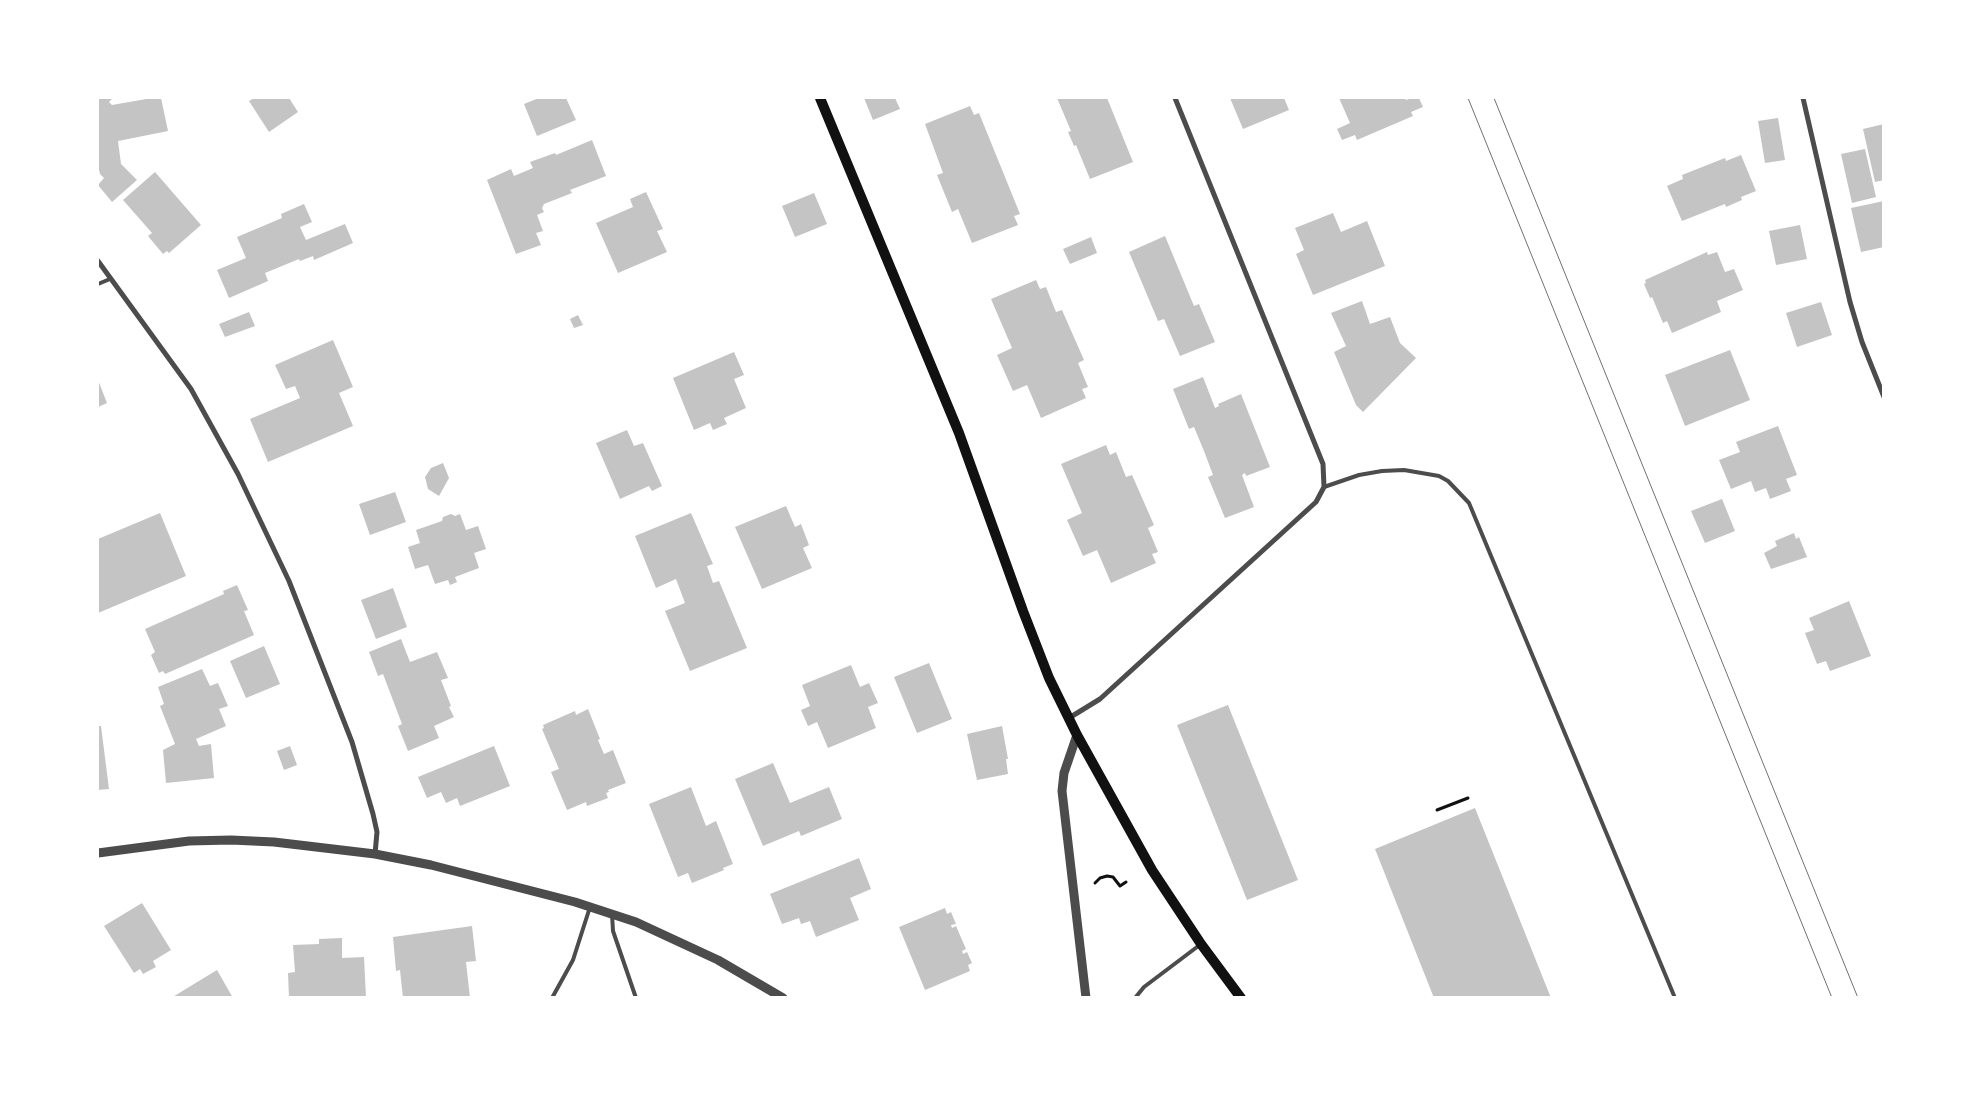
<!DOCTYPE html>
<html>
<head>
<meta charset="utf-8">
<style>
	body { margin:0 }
	#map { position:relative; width:1981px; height:1095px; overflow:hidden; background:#fff; font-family:"PT Sans",sans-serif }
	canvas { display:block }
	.frame { position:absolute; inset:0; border:99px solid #fff; pointer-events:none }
</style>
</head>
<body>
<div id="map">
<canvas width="1981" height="1095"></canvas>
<div class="frame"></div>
</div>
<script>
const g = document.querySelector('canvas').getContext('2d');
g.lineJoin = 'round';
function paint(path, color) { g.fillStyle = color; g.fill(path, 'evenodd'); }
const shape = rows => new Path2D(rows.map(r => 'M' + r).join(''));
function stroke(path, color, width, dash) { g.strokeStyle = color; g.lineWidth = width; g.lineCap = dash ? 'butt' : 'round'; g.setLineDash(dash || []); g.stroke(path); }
paint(shape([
	[98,98,113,98,109,102,112,105,152,98,161,98,168,131,118,141,121,164,137,180,112,202,98,185,104,178,100,174,98,166],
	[254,98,289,98,298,112,269,132,249,101],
	[539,98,566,98,576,120,537,136,524,104],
	[864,98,895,98,900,109,873,120],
	[1057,98,1107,98,1133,162,1090,179,1076,145,1074,146,1068,132,1071,131],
	[1230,98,1284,98,1289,110,1243,129],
	[1339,98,1405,98,1406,100,1412,98,1419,98,1423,107,1411,112,1413,116,1357,140,1355,135,1342,140,1337,129,1350,123],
	[970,106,974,115,979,113,1020,214,1014,216,1018,225,972,243,958,209,952,212,937,175,943,173,925,124],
	[1778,118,1785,160,1765,163,1758,121],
	[1884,124,1884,180,1875,182,1863,129],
	[592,140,606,176,570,190,572,193,544,204,542,208,544,212,537,215,543,231,536,233,541,245,516,254,487,180,511,169,514,176,533,168,530,162,555,153,556,155],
	[1865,149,1876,197,1852,203,1841,154],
	[1741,155,1756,191,1741,197,1742,200,1726,207,1725,204,1682,221,1667,186,1683,179,1682,175,1725,158,1726,161],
	[155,172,201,225,169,253,167,251,163,254,148,236,152,233,123,200],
	[646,192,663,229,657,231,667,252,618,273,596,223,633,207,630,199],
	[814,193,827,224,795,237,782,206],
	[1884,201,1884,247,1861,252,1851,208],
	[304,204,312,222,300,227,306,240,345,224,353,243,314,260,313,256,300,261,299,259,265,273,268,281,229,298,217,270,246,258,237,237,282,218,281,214],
	[1333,213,1341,232,1367,221,1385,266,1313,295,1296,254,1304,250,1295,228],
	[1800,225,1807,259,1776,265,1769,231],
	[1165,236,1194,306,1199,304,1215,342,1180,356,1164,319,1158,321,1129,252],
	[1091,237,1097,253,1070,264,1063,249],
	[1707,252,1708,255,1717,252,1725,272,1734,269,1743,290,1717,301,1721,312,1672,333,1667,321,1663,323,1652,297,1650,298,1644,284,1646,283,1645,280],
	[1036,280,1040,289,1046,287,1056,312,1062,310,1084,360,1078,363,1088,387,1082,389,1086,398,1041,418,1027,385,1013,391,997,355,1012,348,991,299],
	[1362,301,1370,324,1390,317,1400,343,1416,358,1363,412,1356,405,1334,352,1346,346,1331,313],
	[1821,302,1832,335,1797,347,1786,313],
	[249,312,255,326,225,337,219,324],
	[578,315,583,325,574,328,570,319],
	[333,340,353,387,339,393,353,426,268,462,250,419,300,398,295,386,286,389,275,365],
	[1730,350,1750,400,1685,426,1665,375],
	[734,352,744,375,734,379,746,408,724,418,727,424,713,430,710,423,694,430,673,378],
	[1203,377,1215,408,1219,406,1218,404,1241,394,1270,467,1246,476,1245,473,1242,475,1254,507,1225,518,1208,477,1213,475,1204,451,1194,427,1189,429,1173,389],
	[98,380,107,403,98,407],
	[1778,426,1797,475,1786,479,1791,491,1770,499,1766,488,1755,492,1751,481,1731,489,1719,460,1740,452,1736,442],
	[627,430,634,446,643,443,662,486,652,491,649,486,620,499,596,443],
	[1106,445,1110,455,1116,452,1126,477,1132,475,1154,525,1148,528,1158,552,1152,554,1156,563,1111,583,1097,550,1083,556,1067,520,1082,513,1061,464],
	[443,463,449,478,439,496,428,489,425,477,431,468],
	[395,492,406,522,370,535,359,504],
	[1722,499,1735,531,1705,543,1691,511],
	[786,506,795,527,801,524,809,545,803,548,812,568,762,589,735,527],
	[160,513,186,576,98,613,98,539],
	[691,513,713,564,707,566,713,583,719,581,747,648,690,671,665,611,685,603,676,579,656,588,635,536],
	[451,514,455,516,460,514,466,530,478,526,486,549,474,553,479,568,455,577,457,582,450,585,448,580,435,584,428,565,415,569,408,547,420,543,416,530,442,521,443,517],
	[1794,533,1796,539,1799,537,1807,557,1771,569,1764,553,1777,546,1775,541],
	[237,585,248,610,244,611,254,635,165,674,163,671,159,673,151,655,155,652,145,629,224,594,223,591],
	[393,588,407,627,376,639,361,600],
	[1849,601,1871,656,1830,671,1826,661,1817,664,1805,633,1814,630,1809,618],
	[401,639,410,662,437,652,448,678,441,680,451,706,449,707,454,717,434,726,439,738,408,751,398,726,402,724,383,674,378,676,369,652],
	[264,646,280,684,246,698,230,661],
	[929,663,952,719,917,733,894,677],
	[851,665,860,687,869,683,878,703,868,707,876,728,828,748,817,722,808,726,801,710,810,706,802,685],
	[202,669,210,686,218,683,228,706,219,709,226,726,196,739,199,746,211,744,214,778,166,783,163,750,175,744,160,706,164,704,158,687],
	[1228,705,1298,880,1247,900,1177,725],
	[588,709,600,739,598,740,604,754,613,750,626,783,608,790,609,792,606,793,608,798,587,806,586,802,567,810,551,772,559,769,542,729,544,728,543,725,575,711,576,715],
	[98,726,101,726,109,789,98,790],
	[1002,726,1008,759,1006,759,1008,774,977,780,967,734],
	[290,746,297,765,284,770,277,751],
	[494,746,510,786,460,806,457,798,446,803,441,792,427,798,418,777],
	[773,763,790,803,829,787,842,819,801,836,799,831,763,846,735,779],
	[691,787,706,826,716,821,733,864,723,868,724,870,692,883,688,873,678,877,649,804],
	[1475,808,1551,998,1434,998,1375,849],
	[859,858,871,889,850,898,859,920,816,937,810,921,801,924,799,918,782,924,770,894],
	[142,903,171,950,153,961,156,967,143,974,140,969,134,973,104,926],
	[945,908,947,914,951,912,956,924,951,925,952,928,956,926,966,949,962,951,963,954,967,952,972,963,968,965,970,971,925,990,899,927],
	[472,926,476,961,466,962,470,998,403,998,400,970,396,971,393,937],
	[342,938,342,958,364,957,366,998,289,998,288,973,295,972,293,945,319,944,319,939],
	[217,970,233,998,171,998]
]), '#c4c4c4');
stroke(shape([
	[1437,810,1468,798],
	[1095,883,1100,878,1107,876,1113,877,1120,886,1126,882]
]), '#111', 3);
stroke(shape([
	[98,284,110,279],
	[1324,487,1359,475,1382,471,1404,470,1439,476,1448,481,1469,503,1675,998],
	[612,914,613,931,636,998],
	[552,998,573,960,590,907],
	[1135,998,1144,987,1201,944]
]), '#4c4c4c', 4);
stroke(shape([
	[1803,98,1850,302,1862,342,1884,397],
	[98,261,191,389,238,474,289,581,352,742,373,814,377,832,375,854],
	[1069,718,1100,699,1316,502,1324,487,1323,464,1175,98]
]), '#4c4c4c', 5);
stroke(shape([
	[1077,735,1064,773,1062,791,1086,998],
	[98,853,189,841,231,840,274,842,333,849,375,854,431,865,575,902,636,922,718,960,783,998]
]), '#4c4c4c', 9);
stroke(shape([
	[820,98,959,433,1023,611,1049,678,1077,735,1152,870,1201,944,1241,998]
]), '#111', 10);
stroke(shape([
	[1468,98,1832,998],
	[1494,98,1858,998]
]), '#707070', 1);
</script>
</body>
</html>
